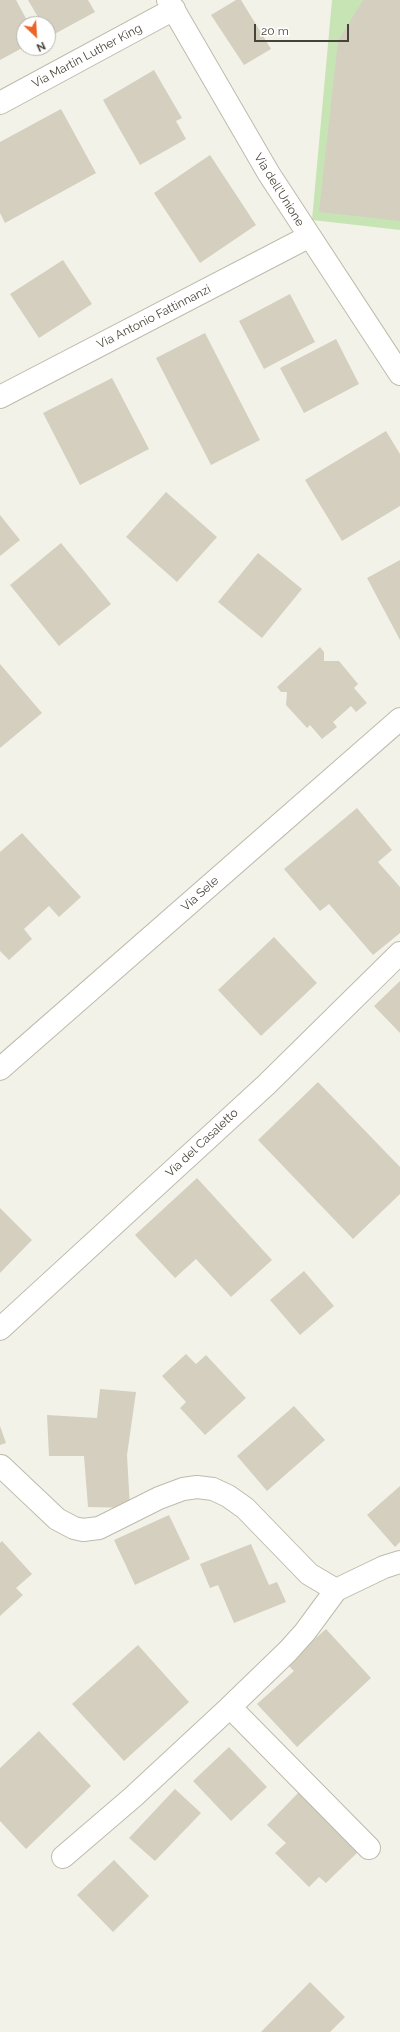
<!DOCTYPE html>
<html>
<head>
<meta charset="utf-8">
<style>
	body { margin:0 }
	#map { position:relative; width:400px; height:2032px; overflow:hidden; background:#f3f2e9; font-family:Raleway,sans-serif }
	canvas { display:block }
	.north { position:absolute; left:16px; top:16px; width:40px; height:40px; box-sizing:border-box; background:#fff; border:1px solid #b5b4af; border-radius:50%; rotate:155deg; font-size:11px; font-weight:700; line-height:16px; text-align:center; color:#464338 }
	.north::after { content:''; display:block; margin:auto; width:14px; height:18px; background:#ec6526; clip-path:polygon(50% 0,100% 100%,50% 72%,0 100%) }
	.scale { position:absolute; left:254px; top:24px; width:95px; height:18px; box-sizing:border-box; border:2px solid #464338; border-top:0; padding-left:5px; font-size:12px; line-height:14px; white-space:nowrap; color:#464338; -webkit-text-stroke:3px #fff; paint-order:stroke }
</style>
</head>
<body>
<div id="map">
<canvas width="400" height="2032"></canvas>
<div class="north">N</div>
<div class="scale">20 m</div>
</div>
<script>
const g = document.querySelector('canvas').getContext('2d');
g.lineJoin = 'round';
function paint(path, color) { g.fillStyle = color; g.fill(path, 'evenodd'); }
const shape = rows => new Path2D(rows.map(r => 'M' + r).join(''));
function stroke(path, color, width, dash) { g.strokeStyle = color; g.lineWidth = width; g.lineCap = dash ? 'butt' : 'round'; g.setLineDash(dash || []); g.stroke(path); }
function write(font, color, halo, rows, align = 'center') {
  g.font = font + ' Raleway,sans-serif'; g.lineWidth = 3; g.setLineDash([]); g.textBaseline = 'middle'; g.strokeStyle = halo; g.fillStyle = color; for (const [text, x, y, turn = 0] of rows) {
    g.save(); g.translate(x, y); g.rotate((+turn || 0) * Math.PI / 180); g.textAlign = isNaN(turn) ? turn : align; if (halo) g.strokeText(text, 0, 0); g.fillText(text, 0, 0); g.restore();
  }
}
paint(shape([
	[332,0,400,0,400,230,312,220]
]), '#c7e5b4');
paint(shape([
	[0,0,16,0,29,24,24,24,24,47,0,60],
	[28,0,88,0,95,12,49,37,48,24,42,24],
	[236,0,241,0,271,49,244,65,211,15],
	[363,0,400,0,400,221,319,212,338,41],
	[154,70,182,118,176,121,186,139,140,165,103,100],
	[61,109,96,173,5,223,0,213,0,142],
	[210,155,256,225,200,263,154,193],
	[63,260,92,304,39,338,10,294],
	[290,294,315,342,264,369,239,321],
	[205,333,260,440,211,465,156,358],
	[336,339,359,384,304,413,280,368],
	[112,378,149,449,80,485,43,413],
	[386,431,400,454,400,506,342,541,305,480],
	[166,492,217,537,177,582,126,537],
	[0,515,20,540,0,556],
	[61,543,111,604,59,646,10,585],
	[258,553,302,589,262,638,218,602],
	[400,560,400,640,367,578],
	[320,647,324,652,324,661,339,661,358,684,354,688,367,703,356,712,351,706,333,722,337,727,322,739,310,725,307,728,286,705,287,692,281,692,277,687],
	[0,664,42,713,0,748],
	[357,808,392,850,378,862,400,887,400,933,373,955,329,904,320,911,284,869],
	[22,833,81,897,59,917,49,906,24,929,32,939,9,960,0,951,0,852],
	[274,937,317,983,261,1036,218,990],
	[400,981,400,1033,374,1006],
	[318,1082,400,1167,400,1194,353,1239,258,1140],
	[197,1178,272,1260,231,1297,196,1259,175,1278,135,1235],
	[0,1208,32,1240,0,1273],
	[304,1271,334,1306,300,1335,270,1300],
	[186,1354,196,1364,206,1355,246,1398,205,1435,180,1408,186,1402,162,1376],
	[100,1389,136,1392,127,1455,130,1508,88,1507,84,1456,49,1456,47,1415,97,1418],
	[294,1406,325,1440,267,1491,237,1456],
	[0,1426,6,1443,0,1445],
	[400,1486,400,1542,395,1547,367,1515],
	[169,1515,190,1559,135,1585,114,1540],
	[2,1541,32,1574,16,1588,23,1595,0,1616,0,1543],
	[251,1544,269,1585,277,1582,286,1602,234,1623,218,1585,210,1588,200,1564],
	[326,1629,371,1678,297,1747,257,1704,294,1671,287,1664],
	[138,1645,189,1702,124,1761,72,1704],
	[39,1731,91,1786,26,1849,0,1821,0,1768],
	[229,1747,267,1787,231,1821,193,1781],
	[175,1789,201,1813,155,1861,129,1838],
	[300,1791,360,1850,326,1883,319,1877,309,1887,275,1853,286,1843,267,1825],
	[114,1860,149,1896,113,1932,77,1895],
	[310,1982,345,2017,330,2032,261,2032]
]), '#d4cfbf');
const minor = shape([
	[168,0,269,174,400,374],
	[0,103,174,9],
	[0,397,308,237],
	[0,1069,400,719],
	[0,1329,266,1085,400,953],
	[1,1466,57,1519,74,1528,83,1530,99,1528,159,1498,183,1489,197,1487,213,1489,228,1496,245,1508,309,1574,336,1590,384,1567,400,1562],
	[336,1590,305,1632,288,1651,230,1707,369,1848],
	[63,1857,133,1797,230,1707]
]);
stroke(minor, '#bebbac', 24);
stroke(minor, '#fff', 22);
write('12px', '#464338', '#fff', [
	["Via Martin Luther King",87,56,-28],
	["Via dell'Unione",279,190,58],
	["Via Antonio Fattinnanzi",154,317,-27],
	["Via Sele",200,894,-42],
	["Via del Casaletto",202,1143,-43]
]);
</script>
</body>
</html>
